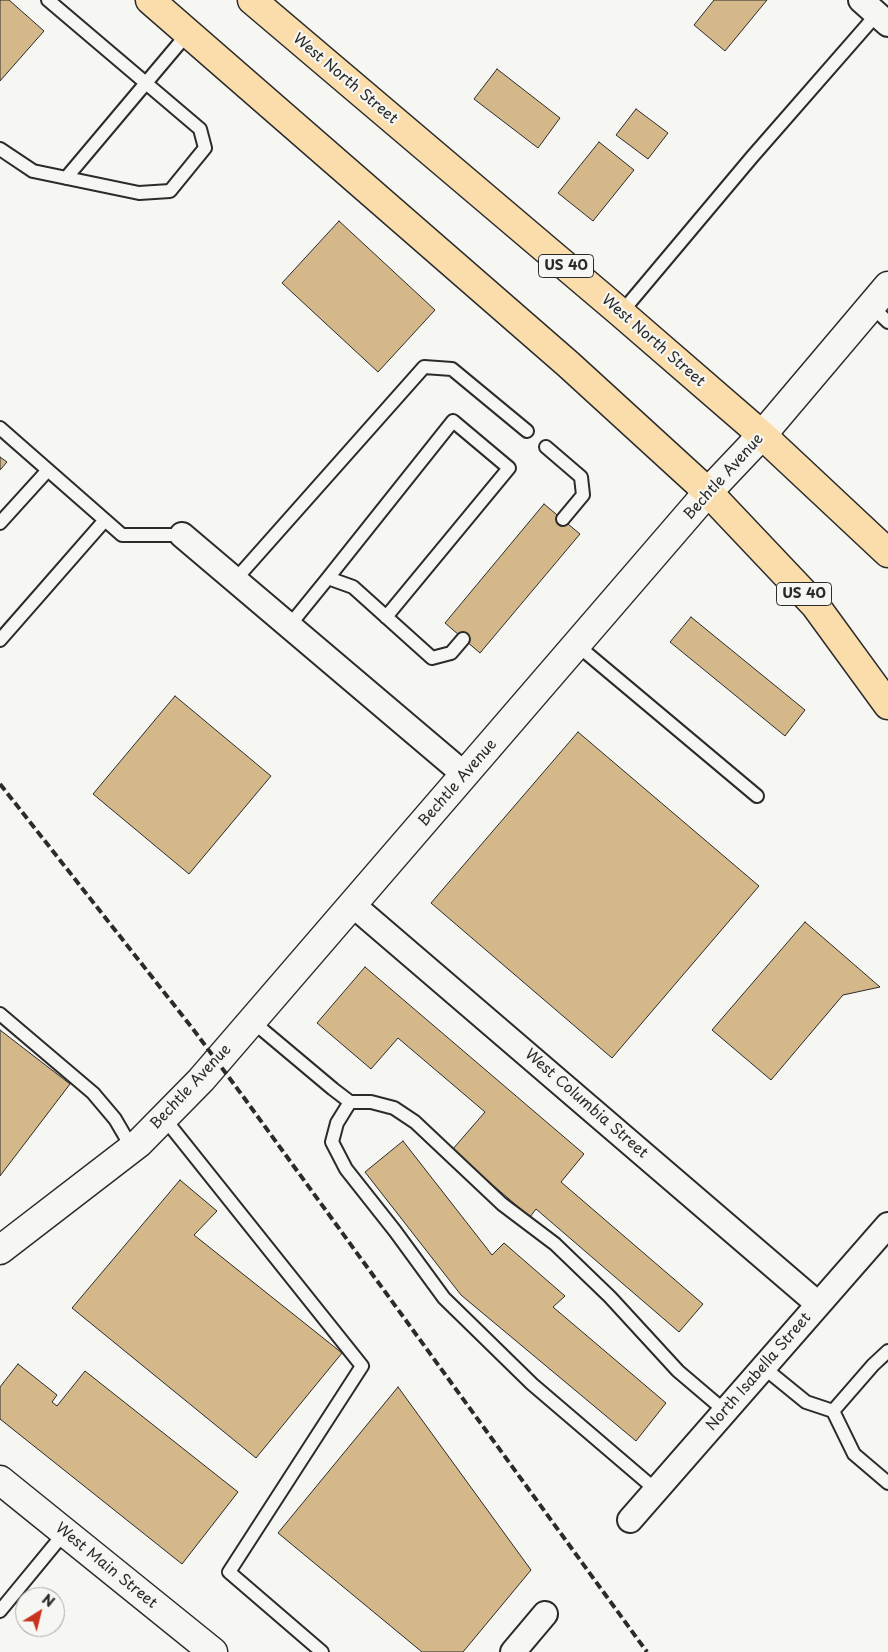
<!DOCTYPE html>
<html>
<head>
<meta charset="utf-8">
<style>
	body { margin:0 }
	#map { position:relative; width:888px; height:1652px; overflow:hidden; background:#f6f6f2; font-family:"Playpen Sans",sans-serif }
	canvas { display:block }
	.north { position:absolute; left:15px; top:1587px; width:50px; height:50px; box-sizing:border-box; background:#f6f6f2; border:1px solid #a5a5a2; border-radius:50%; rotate:36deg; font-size:14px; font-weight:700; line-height:20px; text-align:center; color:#2b2b2b }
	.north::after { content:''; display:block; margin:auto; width:18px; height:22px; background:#c8321e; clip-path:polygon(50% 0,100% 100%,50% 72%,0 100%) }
</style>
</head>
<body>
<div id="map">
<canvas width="888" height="1652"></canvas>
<div class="north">N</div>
</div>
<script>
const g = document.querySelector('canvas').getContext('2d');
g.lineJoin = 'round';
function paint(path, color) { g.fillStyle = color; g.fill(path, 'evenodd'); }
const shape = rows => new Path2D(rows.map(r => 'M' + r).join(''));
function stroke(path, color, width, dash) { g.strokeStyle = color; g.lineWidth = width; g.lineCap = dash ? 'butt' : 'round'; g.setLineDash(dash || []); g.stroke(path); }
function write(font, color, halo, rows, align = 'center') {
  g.font = font + ' "Playpen Sans",sans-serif'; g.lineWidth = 4.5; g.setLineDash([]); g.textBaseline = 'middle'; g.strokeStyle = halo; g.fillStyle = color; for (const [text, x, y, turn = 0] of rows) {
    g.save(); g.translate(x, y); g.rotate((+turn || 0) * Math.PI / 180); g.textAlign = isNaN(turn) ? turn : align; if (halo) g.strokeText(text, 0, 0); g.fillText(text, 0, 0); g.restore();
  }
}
const building = shape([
	[0,0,9,0,44,31,0,81,0,0],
	[714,0,767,0,725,51,694,25,714,0],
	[497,69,560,118,538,148,474,99,497,69],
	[636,109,668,133,648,159,616,135,636,109],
	[599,142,634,170,593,221,558,193,599,142],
	[339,221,435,310,378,372,282,283,339,221],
	[0,457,7,462,0,470,0,457],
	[544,504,580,534,480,653,445,623,544,504],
	[691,617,805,710,785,736,670,642,691,617],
	[175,696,271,776,189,874,93,794,175,696],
	[578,732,759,886,612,1058,431,903,578,732],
	[805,922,880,987,843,995,771,1080,712,1030,805,922],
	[365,967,584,1154,561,1182,703,1304,679,1332,536,1209,530,1217,452,1150,485,1112,398,1038,371,1069,317,1023,365,967],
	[0,1030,70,1084,0,1176,0,1030],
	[403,1141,492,1255,504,1243,565,1296,553,1307,666,1403,636,1441,461,1295,365,1172,403,1141],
	[180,1180,217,1211,194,1235,342,1353,256,1458,72,1308,180,1180],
	[18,1364,57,1395,52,1402,57,1406,85,1371,238,1492,182,1564,0,1419,0,1387,18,1364],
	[398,1387,531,1570,463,1652,422,1652,278,1533,398,1387]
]);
paint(building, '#d4b889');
stroke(building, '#2b2b2b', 1);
const service = shape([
	[0,149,33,171,139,193,170,191,205,148,200,129,48,0],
	[66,178,188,33],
	[871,306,888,322],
	[621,313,752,157,877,14],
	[0,428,122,535,182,535],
	[546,447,581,477,583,495,563,519],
	[0,523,48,470],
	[328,578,453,421,509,468,386,617],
	[235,580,424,367,452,369,527,431],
	[289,626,328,578,353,587,432,658,451,653,463,639],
	[0,640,105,520],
	[577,645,757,796],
	[0,1014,93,1093,115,1119,132,1148],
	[252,1021,333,1089,350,1102,371,1102,394,1108,415,1122,502,1204,555,1244,610,1297,678,1371,725,1411],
	[350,1102,337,1123,332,1142,346,1169,395,1231,444,1298,532,1384,656,1490],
	[164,1118,362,1366,229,1572,322,1652],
	[763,1367,806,1402,833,1411,873,1365,888,1351],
	[833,1411,854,1454,888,1483],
	[0,1611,65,1532]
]);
const minor = shape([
	[861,0,888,24],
	[182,535,465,775],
	[353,905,818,1304],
	[630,1520,888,1225],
	[513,1652,545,1614]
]);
const tertiary = shape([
	[0,1480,213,1652]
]);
const secondary = shape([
	[0,1250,139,1143,201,1080,708,492,762,435,888,286]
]);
const primary = shape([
	[150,0,568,364,708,492,815,605,888,705],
	[252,0,621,313,762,435,888,553]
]);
stroke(service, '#2b2b2b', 16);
stroke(minor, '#2b2b2b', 28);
stroke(tertiary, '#2b2b2b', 31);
stroke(secondary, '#2b2b2b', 31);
stroke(primary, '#2b2b2b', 31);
stroke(service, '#f6f6f2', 12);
stroke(minor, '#f6f6f2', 24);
stroke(tertiary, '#f6f6f2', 28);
stroke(secondary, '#f6f6f2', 28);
stroke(primary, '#fbddab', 28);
stroke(shape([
	[0,784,193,1029,242,1095,647,1652]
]), '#2b2b2b', 4, [8, 4]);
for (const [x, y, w] of [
	[566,266,55],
	[804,594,55]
]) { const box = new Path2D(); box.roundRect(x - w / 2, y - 11.5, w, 23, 4); g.fillStyle = '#f6f6f2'; g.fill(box); stroke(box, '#2b2b2b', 1); }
write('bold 14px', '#2b2b2b', null, [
	["US 40",566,266],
	["US 40",804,594]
]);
write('15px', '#2b2b2b', '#f6f6f2', [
	["West North Street",345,79,40],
	["West North Street",653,341,41],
	["Bechtle Avenue",724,477,-48],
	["Bechtle Avenue",458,783,-49],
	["Bechtle Avenue",191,1087,-47],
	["West Columbia Street",586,1104,41],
	["North Isabella Street",759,1372,-49],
	["West Main Street",106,1566,39]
]);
</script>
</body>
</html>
